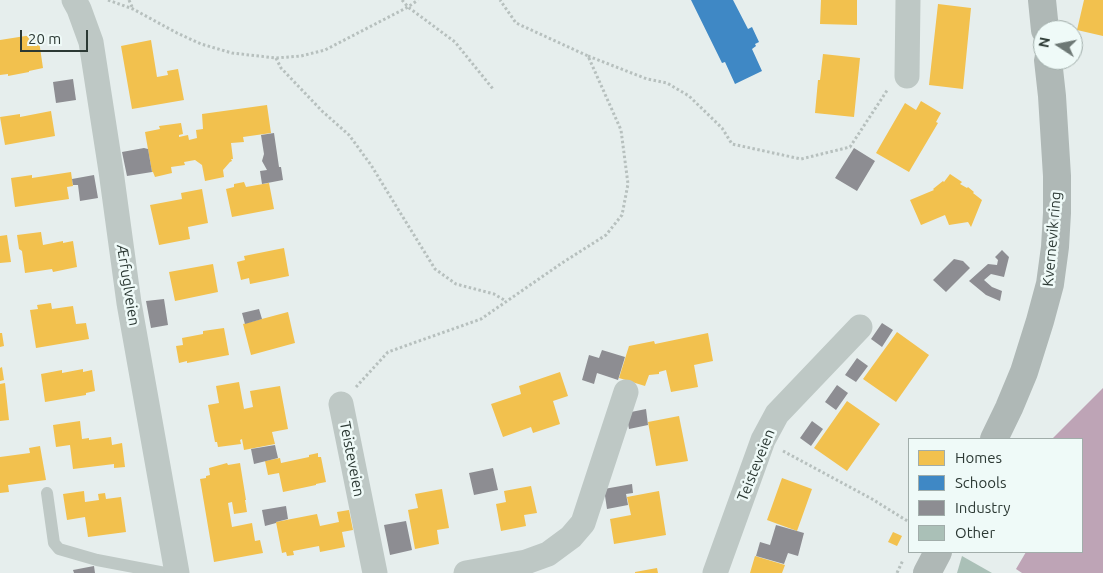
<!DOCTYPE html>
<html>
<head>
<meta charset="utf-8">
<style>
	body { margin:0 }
	#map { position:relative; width:1103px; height:573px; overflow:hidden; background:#e6eeed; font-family:Ubuntu,sans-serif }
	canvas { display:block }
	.legend { position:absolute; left:908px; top:438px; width:175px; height:115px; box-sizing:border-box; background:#effaf8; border:1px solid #a1adaa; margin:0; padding:6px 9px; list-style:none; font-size:15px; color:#2c3934 }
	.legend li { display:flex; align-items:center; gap:10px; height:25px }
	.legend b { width:25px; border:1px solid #a1adaa }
	.north { position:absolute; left:1033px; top:20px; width:50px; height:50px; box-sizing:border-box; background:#effaf8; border:1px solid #a1adaa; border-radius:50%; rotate:281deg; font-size:14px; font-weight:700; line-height:20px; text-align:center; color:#2c3934 }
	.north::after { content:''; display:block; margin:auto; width:18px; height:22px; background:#6d7875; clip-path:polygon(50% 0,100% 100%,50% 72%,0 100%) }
	.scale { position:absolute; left:20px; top:30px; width:68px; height:22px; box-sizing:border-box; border:2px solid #2c3934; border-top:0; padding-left:6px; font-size:15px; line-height:18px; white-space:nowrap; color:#2c3934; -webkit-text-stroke:4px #effaf8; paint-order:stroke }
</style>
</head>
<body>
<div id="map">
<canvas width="1103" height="573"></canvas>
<ul class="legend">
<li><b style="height:14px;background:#f2c14e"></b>Homes</li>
<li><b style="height:14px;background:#3f88c5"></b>Schools</li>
<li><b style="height:14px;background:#8d8d92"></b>Industry</li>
<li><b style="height:14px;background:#aac0b7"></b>Other</li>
</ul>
<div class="north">N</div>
<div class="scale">20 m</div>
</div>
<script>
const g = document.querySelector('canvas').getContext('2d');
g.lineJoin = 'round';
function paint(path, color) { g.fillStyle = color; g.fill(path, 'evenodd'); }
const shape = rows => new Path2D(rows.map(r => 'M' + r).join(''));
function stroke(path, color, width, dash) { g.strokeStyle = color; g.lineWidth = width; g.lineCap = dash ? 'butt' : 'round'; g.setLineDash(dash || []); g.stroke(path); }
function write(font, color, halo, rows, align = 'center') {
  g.font = font + ' Ubuntu,sans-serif'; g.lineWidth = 5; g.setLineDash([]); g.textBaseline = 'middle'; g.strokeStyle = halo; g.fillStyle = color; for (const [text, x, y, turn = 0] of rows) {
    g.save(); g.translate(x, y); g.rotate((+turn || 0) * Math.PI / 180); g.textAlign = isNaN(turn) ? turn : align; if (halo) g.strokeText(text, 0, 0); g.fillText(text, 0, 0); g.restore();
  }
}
paint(shape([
	[1103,388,1103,573,1022,573,1016,569,1026,552,1082,552,1082,439,1052,439]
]), '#bea4b6');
paint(shape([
	[821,0,857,0,857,25,820,24],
	[1084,0,1103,0,1103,36,1077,30],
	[938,4,971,8,963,89,929,85],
	[38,34,43,68,29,71,29,72,8,76,8,74,0,75,0,40],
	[151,40,157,77,168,75,167,71,178,69,184,100,132,109,121,46],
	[823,54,860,58,854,117,815,113,818,80,820,80],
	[921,101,941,113,936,122,938,123,909,172,876,153,905,103,916,110],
	[267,105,271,133,243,137,244,142,231,143,233,159,231,159,232,161,230,162,223,170,224,177,205,181,202,165,195,160,184,162,185,165,171,167,172,173,155,177,153,172,152,172,145,132,160,129,159,126,181,123,183,134,179,135,179,137,188,135,189,140,197,138,196,130,203,129,202,114],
	[51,111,55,136,5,145,0,117,20,114,20,117],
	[71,172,73,186,67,187,69,199,15,207,11,178,32,175,32,178],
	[950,174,962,182,960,184,967,188,968,187,974,192,973,193,982,200,971,227,968,222,949,225,945,215,921,225,910,200,934,190,933,189,943,181,944,182],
	[244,182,246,187,269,183,274,209,232,217,226,189,234,187,234,184],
	[202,189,208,223,188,227,190,239,159,245,150,205,182,199,181,193],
	[41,232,43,245,63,241,63,243,73,241,77,267,53,272,52,269,25,273,22,251,19,249,17,235],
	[7,235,11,262,0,263,0,236],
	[284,248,289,276,250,284,249,278,241,280,237,262,245,260,244,256],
	[213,264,218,292,175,301,169,272],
	[51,303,52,309,73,306,76,324,86,323,89,339,36,348,30,310,38,309,37,305],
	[288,312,295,343,251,355,243,324],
	[224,328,229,355,187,363,187,361,179,363,176,346,183,345,182,338,203,334,203,331],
	[897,332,929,355,896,402,863,379],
	[0,333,2,333,4,346,0,347],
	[708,333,713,361,694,365,698,387,671,392,666,370,659,372,659,374,649,375,645,386,619,378,629,346,654,341,655,344],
	[2,367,4,380,0,381,0,368],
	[83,369,83,372,92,370,95,391,86,393,86,395,45,402,41,374,62,370,62,373],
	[560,372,568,396,553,401,560,424,533,433,531,427,503,437,491,404,521,394,519,386],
	[239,382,244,409,253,407,250,391,280,386,288,429,272,432,275,444,244,450,242,439,240,440,241,444,218,447,217,442,215,442,208,405,219,403,216,386],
	[5,383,9,420,0,421,0,384],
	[847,401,880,424,847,471,814,448],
	[679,416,688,461,656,466,648,422],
	[80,421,82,439,89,438,89,440,111,437,112,445,122,443,125,467,114,468,114,464,73,469,70,445,56,447,53,425],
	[40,446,46,480,8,485,9,492,0,493,0,457,30,453,29,448],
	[318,453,318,457,321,457,326,482,316,484,316,485,283,492,279,473,268,475,265,461,280,458,281,463,309,457,309,455],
	[227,463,228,465,240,463,246,500,245,500,247,512,234,514,232,502,228,503,232,527,252,523,255,541,260,540,263,553,214,562,200,479,206,478,206,476,210,475,209,468],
	[782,478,812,489,797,531,767,520],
	[531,486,537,513,524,515,526,526,501,531,496,504,506,502,504,491],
	[442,489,449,528,437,530,439,544,415,549,408,510,418,508,415,494],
	[84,491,85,502,99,500,98,494,105,493,106,499,121,497,126,532,88,537,85,517,67,520,63,494],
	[659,491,666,535,614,544,610,519,631,515,627,497],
	[349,510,353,530,342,532,345,547,320,552,319,546,293,551,294,555,287,556,286,552,282,553,276,522,317,514,320,526,339,522,337,512],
	[893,532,902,536,897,546,888,542],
	[755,556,785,565,782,573,750,573],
	[657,568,658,573,635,573,635,572]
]), '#f2c14e');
paint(shape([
	[691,0,733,0,748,29,752,27,759,42,755,44,756,46,752,49,762,71,735,84,725,62,722,63]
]), '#3f88c5');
paint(shape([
	[73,79,76,100,56,103,53,82],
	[274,133,279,167,281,167,283,180,262,184,260,171,267,170,262,161,264,154,261,135],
	[144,148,148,149,152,172,127,176,122,152],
	[854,148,875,161,857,191,835,178],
	[94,175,98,198,80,201,78,185,73,185,72,179],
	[1002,250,1009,257,1004,277,991,274,984,280,992,287,1002,291,1000,301,986,295,969,281,988,264,997,265,998,260,995,257],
	[954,259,963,261,970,268,946,292,933,280],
	[164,299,168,325,151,328,146,301],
	[259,309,262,319,245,324,242,313],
	[882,323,893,330,882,347,871,339],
	[602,350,625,357,618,380,597,373,594,384,582,380,589,355,599,358],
	[857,358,868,366,856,382,845,375],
	[837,385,848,393,836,410,825,402],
	[646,409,648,425,629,429,626,413],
	[812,421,823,429,811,446,800,438],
	[275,445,278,458,254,464,251,449],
	[493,468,498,490,474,495,469,473],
	[632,484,633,493,626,494,628,505,607,509,604,489],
	[286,506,288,519,276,522,276,523,265,526,262,510],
	[406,521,412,550,390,555,384,525],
	[776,525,804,533,798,556,788,553,784,564,756,556,760,542,770,545],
	[94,566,95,573,74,573,73,570]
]), '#8d8d92');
paint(shape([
	[962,556,992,573,957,573]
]), '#aac0b7');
stroke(shape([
	[108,0,133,9,177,33,201,44,232,53,276,58,301,56,325,50,408,7,418,0],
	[129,0,133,9],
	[402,0,408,7,455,42,493,89],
	[588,56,647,79,667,83,689,96,722,128,732,144,801,159,850,147,888,89],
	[276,58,281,68,322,111,349,135,371,165,401,214,435,269,456,284,494,294,506,301],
	[356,387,388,352,481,319,562,263,606,235,622,215,628,184,621,130,588,56,516,23,500,0],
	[783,451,872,499,909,522],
	[897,573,903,560]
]), '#b7c0be', 3, [2.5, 2.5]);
stroke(shape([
	[47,493,54,543,59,549,97,560,165,573]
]), '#bec8c5', 12);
stroke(shape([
	[74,0,79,9,91,42,111,171,129,303,177,573],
	[907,76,908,0],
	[341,404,375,573],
	[466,573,526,562,548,554,571,537,583,523,626,392],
	[715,573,763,440,777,414,860,327]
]), '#bec8c5', 25);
stroke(shape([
	[1042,0,1045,30],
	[994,439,1009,408,1024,372,1040,321,1050,284,1055,247,1057,213,1057,176,1052,96,1048,60],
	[927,573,938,552]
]), '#afb8b6', 28);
write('15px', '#2c3934', '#effaf8', [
	["Kvernevik ring",1052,239,-85],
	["Ærfuglveien",128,285,81],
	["Teisteveien",352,459,79],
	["Teisteveien",756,465,-68]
]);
</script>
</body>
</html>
